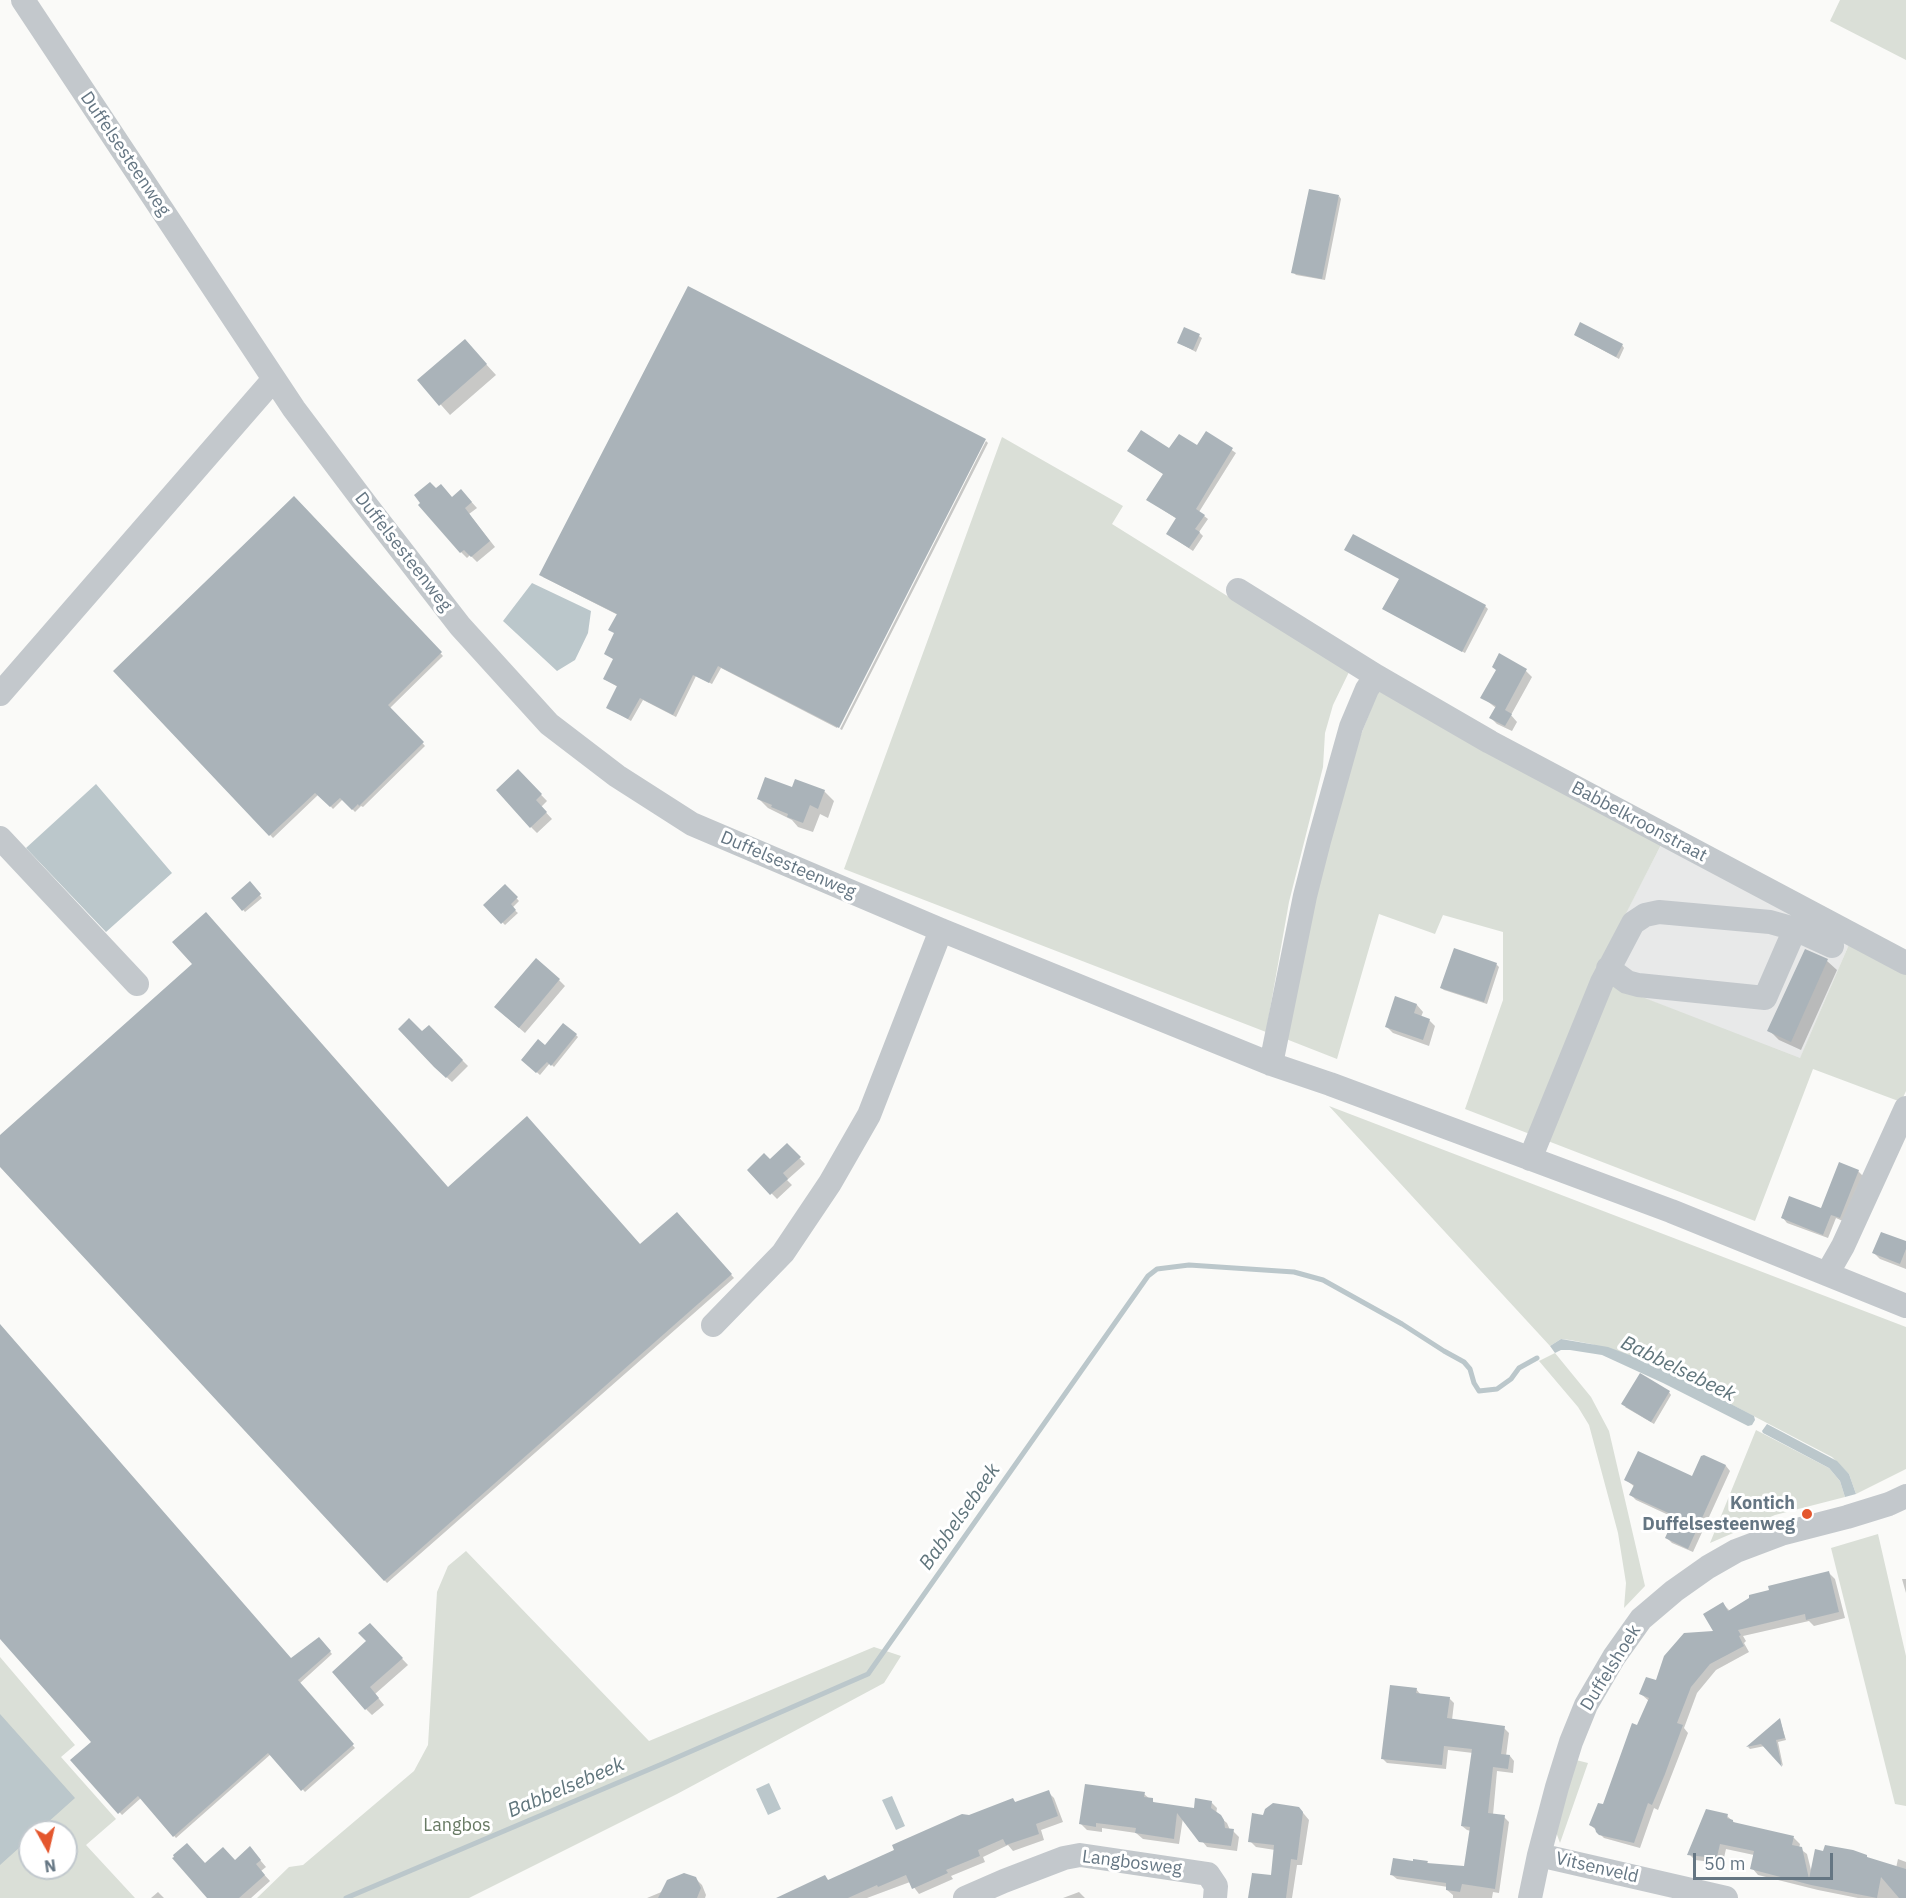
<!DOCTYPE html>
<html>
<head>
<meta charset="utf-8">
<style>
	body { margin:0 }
	#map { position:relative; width:1906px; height:1898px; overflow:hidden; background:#fafaf8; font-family:"IBM Plex Sans",sans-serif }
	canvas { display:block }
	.north { position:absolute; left:18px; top:1820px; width:60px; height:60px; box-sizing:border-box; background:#fff; border:2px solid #c1c8cd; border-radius:50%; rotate:172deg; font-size:16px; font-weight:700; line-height:24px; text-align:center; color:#657683 }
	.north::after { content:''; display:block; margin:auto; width:21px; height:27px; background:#e4572e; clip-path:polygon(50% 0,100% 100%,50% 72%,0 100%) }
	.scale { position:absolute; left:1693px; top:1853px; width:140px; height:27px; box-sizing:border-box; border:3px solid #657683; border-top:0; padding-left:8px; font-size:18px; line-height:21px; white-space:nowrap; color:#657683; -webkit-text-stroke:4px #fff; paint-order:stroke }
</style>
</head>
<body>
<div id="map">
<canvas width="1906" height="1898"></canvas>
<div class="north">N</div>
<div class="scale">50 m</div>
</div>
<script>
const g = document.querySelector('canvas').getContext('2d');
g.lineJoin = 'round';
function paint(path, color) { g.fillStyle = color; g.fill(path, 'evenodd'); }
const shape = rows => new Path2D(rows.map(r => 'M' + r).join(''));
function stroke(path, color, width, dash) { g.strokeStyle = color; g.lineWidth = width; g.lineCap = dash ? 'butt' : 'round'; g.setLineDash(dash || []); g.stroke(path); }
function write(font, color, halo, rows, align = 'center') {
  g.font = font + ' "IBM Plex Sans",sans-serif'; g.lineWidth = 6; g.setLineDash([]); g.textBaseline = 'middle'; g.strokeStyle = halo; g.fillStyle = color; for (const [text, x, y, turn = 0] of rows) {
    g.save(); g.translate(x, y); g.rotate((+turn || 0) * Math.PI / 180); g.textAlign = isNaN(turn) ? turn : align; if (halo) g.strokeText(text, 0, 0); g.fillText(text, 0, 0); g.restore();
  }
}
paint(shape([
	[1662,843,1850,942,1800,1059,1592,978]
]), '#e8e9e9');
paint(shape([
	[1840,0,1906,0,1906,60,1830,21],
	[1002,437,1123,506,1112,524,1349,672,1333,705,1325,733,1323,767,1289,902,1266,1032,844,869],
	[1379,689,1662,843,1593,978,1800,1058,1850,942,1906,973,1906,1091,1901,1102,1813,1069,1755,1221,1465,1109,1503,1000,1503,932,1443,915,1435,934,1379,914,1337,1059,1286,1039,1302,952,1345,775],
	[1329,1106,1906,1327,1906,1469,1856,1494,1849,1474,1832,1457,1656,1365,1591,1344,1570,1340,1561,1339,1550,1346],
	[1555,1353,1591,1397,1609,1431,1645,1586,1624,1608,1626,1583,1618,1533,1589,1425,1578,1407,1539,1361],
	[1756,1430,1829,1468,1840,1481,1845,1497,1775,1515,1710,1543],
	[1878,1534,1906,1656,1906,1806,1895,1804,1831,1548],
	[466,1551,649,1741,874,1647,901,1656,884,1683,677,1794,469,1898,257,1898,289,1867,303,1865,414,1771,428,1745,437,1592,448,1566],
	[0,1657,75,1745,61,1757,116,1819,86,1845,135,1898,0,1898],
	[30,1832,66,1832,66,1868,30,1868],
	[1576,1760,1588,1763,1560,1843,1556,1832]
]), '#dadfd7');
paint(shape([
	[532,583,591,611,588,633,575,660,557,671,503,621],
	[96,784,172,873,106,932,26,848],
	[1561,1339,1608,1347,1656,1365,1754,1416,1755,1420,1752,1425,1748,1426,1663,1383,1602,1355,1570,1350,1561,1350,1555,1353,1550,1346],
	[1767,1424,1837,1461,1849,1474,1856,1494,1845,1497,1840,1481,1829,1468,1763,1433,1762,1431],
	[0,1714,75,1798,37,1832,30,1832,30,1838,0,1865],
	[769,1783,781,1809,768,1815,756,1789],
	[892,1796,905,1826,896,1830,882,1800]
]), '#bbc7cb');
paint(shape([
	[1339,196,1341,199,1325,280,1296,275,1293,272],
	[1575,335,1622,345,1624,348,1619,359],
	[1199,336,1202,338,1196,352,1179,343],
	[474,351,496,375,450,415,419,380],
	[1207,433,1236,453,1199,512,1208,519,1199,532,1203,536,1193,551,1172,537,1177,519,1148,500,1165,475,1129,451,1198,447],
	[984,439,837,728,721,668,712,684,696,676,676,717,643,700,631,721,608,708,618,687,604,679,614,659,618,615,543,577],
	[986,441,988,443,842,730,840,729],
	[436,490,453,498,467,497,477,508,469,514,495,547,477,562,470,555,467,558,461,552],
	[294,498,443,656,390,708,425,746,363,807,361,806,355,812,343,799,333,809,319,794,273,838,115,671],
	[1485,606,1488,609,1465,653,1387,611],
	[1500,656,1526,671,1532,677,1511,715,1517,722,1512,731,1497,724,1491,718,1496,708,1482,697,1497,670],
	[518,771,547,801,541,807,552,819,537,833,531,827],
	[793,789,824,791,834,801,828,818,820,814,813,832,798,827,792,820,768,808,759,799],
	[250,883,262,898,245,912,233,898],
	[505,886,519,901,512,908,518,913,505,925,485,905],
	[1805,951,1827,961,1837,970,1801,1050,1779,1040,1769,1030],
	[1496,964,1499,967,1487,1004,1444,990,1441,988],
	[559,980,565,986,525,1033,502,1013],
	[1396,998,1417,1005,1423,1012,1421,1017,1429,1020,1435,1026,1429,1046,1393,1033,1387,1027],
	[429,1027,468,1066,452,1082,441,1072],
	[576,1035,578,1037,554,1067,550,1063,540,1075,523,1060],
	[0,1137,448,1189,640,1246,676,1214,734,1278,387,1583,0,1165],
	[787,1145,805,1164,787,1180,792,1185,777,1199,749,1170,770,1161],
	[1858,1171,1863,1176,1845,1222,1836,1218,1828,1238,1787,1223,1783,1218,1822,1210],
	[1906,1243,1906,1269,1880,1259,1874,1253],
	[0,1326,291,1660,319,1639,332,1654,299,1684,355,1748,305,1792,271,1754,176,1838,141,1798,122,1815,73,1760,93,1742,0,1637],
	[1669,1392,1671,1395,1654,1424,1625,1407],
	[1704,1457,1726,1466,1730,1471,1693,1552,1672,1543,1667,1538,1675,1518,1636,1500,1631,1495,1635,1487,1626,1480,1693,1478],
	[1829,1573,1835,1579,1845,1618,1814,1626,1809,1621,1743,1636,1746,1641,1744,1643,1749,1652,1716,1670,1697,1693,1684,1728,1688,1733,1658,1810,1654,1808,1640,1848,1604,1838,1591,1825,1604,1806,1649,1701,1641,1694,1715,1632,1723,1604,1730,1611],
	[1902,1579,1906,1579,1906,1593],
	[370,1625,408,1665,375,1694,384,1705,372,1715,366,1709],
	[1416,1689,1421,1695,1449,1698,1454,1703,1452,1720,1504,1728,1509,1733,1506,1756,1510,1756,1514,1761,1513,1773,1497,1771,1493,1815,1504,1817,1509,1822,1499,1893,1493,1892,1492,1898,1453,1898,1453,1895,1447,1890,1448,1887,1397,1879,1392,1875,1427,1862,1429,1864,1466,1868,1471,1831,1467,1830,1462,1826,1473,1753,1448,1750,1446,1769,1387,1763,1382,1758],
	[1780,1720,1786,1740,1778,1742,1783,1766,1765,1746,1750,1749,1748,1747],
	[1048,1792,1054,1798,1063,1822,1041,1830,1044,1840,1013,1851,1008,1845,983,1857,985,1862,951,1876,953,1879,919,1894,910,1882,867,1898,791,1898,969,1816,1012,1799,1016,1803],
	[1144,1794,1157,1805,1195,1810,1211,1802,1217,1808,1216,1814,1227,1823,1230,1830,1233,1831,1239,1837,1237,1851,1207,1847,1183,1818,1179,1844,1143,1839,1136,1833,1102,1828,1102,1832,1087,1830,1081,1824],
	[1299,1808,1309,1820,1302,1865,1297,1865,1292,1898,1249,1898,1272,1877,1275,1850,1256,1847,1250,1841,1264,1816],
	[1727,1816,1736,1824,1794,1838,1800,1844,1799,1848,1807,1854,1812,1874,1866,1856,1869,1859,1896,1868,1898,1859,1906,1862,1906,1898,1858,1898,1818,1890,1758,1875,1752,1868,1754,1855,1726,1849,1723,1862,1712,1860,1712,1862,1695,1860,1689,1854],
	[255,1854,266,1867,261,1871,270,1881,251,1898,209,1898,205,1864,235,1862],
	[695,1878,702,1885,706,1895,705,1898,647,1898],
	[158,1892,164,1898,151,1898],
	[1079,1892,1085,1898,1063,1898]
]), '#0003');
stroke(shape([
	[346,1898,662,1764,868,1674,1148,1276,1157,1269,1189,1265,1294,1272,1323,1280,1402,1324,1444,1351,1464,1362,1470,1369,1474,1383,1479,1391,1497,1389,1511,1379,1519,1368,1537,1358]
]), '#bbc7cb', 5);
paint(shape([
	[1309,189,1339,195,1322,279,1291,273],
	[688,286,986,439,839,728,718,666,709,683,693,675,673,715,640,698,628,719,606,708,617,686,603,679,613,659,604,654,614,633,608,630,617,614,539,575],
	[1580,322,1623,344,1616,357,1574,335],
	[1184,327,1200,334,1193,350,1177,343],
	[465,339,487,364,439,406,417,380],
	[1141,430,1169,448,1179,434,1197,445,1206,431,1233,448,1196,509,1205,515,1195,529,1200,532,1189,548,1166,534,1176,518,1146,500,1163,474,1127,451],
	[430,482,436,488,441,484,452,497,461,489,472,502,465,508,490,541,471,557,464,550,460,553,418,505,420,503,414,495],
	[294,496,442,652,388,705,424,742,359,806,358,804,352,810,340,798,330,807,315,793,269,836,113,671],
	[1353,534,1486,605,1462,652,1382,609,1399,579,1344,550],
	[1499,653,1527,669,1505,710,1512,714,1505,726,1489,718,1496,706,1480,698,1496,670,1492,667],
	[518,769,542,794,536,800,547,812,530,828,496,790],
	[765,777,792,787,795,779,825,790,818,809,810,805,803,823,787,817,788,814,771,807,772,805,757,799],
	[250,881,261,894,242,911,231,898],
	[505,884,518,897,511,904,516,910,501,924,483,905],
	[206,912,448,1187,527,1116,640,1244,677,1212,732,1274,384,1581,0,1167,0,1135,192,964,172,942],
	[1454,948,1497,963,1484,1002,1440,988],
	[1805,949,1828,959,1791,1042,1767,1031],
	[536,958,560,979,519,1028,494,1007],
	[1395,996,1417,1004,1414,1013,1430,1019,1423,1040,1385,1027],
	[409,1018,422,1031,429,1025,463,1060,446,1078,434,1067,398,1029],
	[563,1023,577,1034,551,1066,547,1062,536,1073,521,1060,538,1039,545,1045],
	[787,1143,801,1157,783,1173,788,1179,770,1195,747,1170,764,1153,770,1159],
	[1839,1162,1859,1170,1840,1218,1831,1215,1823,1235,1781,1218,1789,1196,1821,1208],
	[1881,1232,1906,1241,1906,1249,1900,1264,1872,1253],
	[0,1324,291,1658,319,1637,331,1651,298,1680,354,1744,301,1791,268,1753,173,1837,138,1796,118,1814,70,1760,91,1742,0,1639],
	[1640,1373,1670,1391,1651,1422,1621,1404],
	[1638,1451,1692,1476,1701,1456,1704,1455,1726,1465,1688,1549,1665,1538,1675,1516,1629,1495,1634,1485,1624,1480],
	[1829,1571,1839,1612,1806,1620,1805,1614,1738,1630,1741,1635,1739,1636,1744,1646,1710,1664,1691,1687,1677,1723,1683,1725,1665,1774,1652,1805,1648,1803,1634,1843,1599,1835,1596,1832,1595,1828,1589,1825,1598,1803,1603,1804,1632,1723,1637,1725,1649,1698,1639,1694,1646,1677,1656,1680,1664,1656,1684,1633,1713,1631,1703,1614,1723,1602,1728,1611,1749,1598,1749,1595,1769,1590,1768,1586],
	[370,1623,403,1658,370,1687,379,1698,365,1710,332,1672,366,1641,358,1633],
	[1390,1685,1417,1688,1416,1693,1450,1697,1447,1718,1505,1726,1501,1754,1510,1755,1508,1769,1493,1767,1488,1813,1505,1815,1495,1889,1462,1884,1460,1892,1446,1890,1446,1883,1390,1875,1393,1858,1413,1861,1413,1859,1428,1861,1427,1863,1464,1866,1470,1827,1461,1826,1472,1749,1444,1746,1442,1765,1381,1759],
	[1780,1718,1785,1738,1776,1740,1782,1767,1761,1744,1746,1747],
	[1085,1784,1145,1792,1144,1797,1153,1798,1153,1802,1194,1808,1195,1798,1212,1801,1211,1808,1221,1815,1224,1820,1225,1828,1234,1829,1231,1846,1199,1842,1177,1813,1174,1839,1135,1833,1136,1828,1096,1823,1096,1827,1079,1824],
	[1049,1790,1058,1816,1036,1824,1039,1834,1006,1845,1003,1839,978,1850,980,1856,946,1870,948,1873,912,1889,906,1875,878,1887,877,1885,848,1898,776,1898,825,1875,828,1880,894,1850,892,1845,962,1814,969,1815,1013,1798,1015,1802],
	[1273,1803,1299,1807,1303,1812,1297,1860,1291,1859,1286,1898,1248,1898,1252,1873,1271,1875,1274,1845,1248,1842,1252,1813,1263,1815,1265,1809],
	[1706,1809,1728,1814,1727,1818,1733,1820,1733,1822,1794,1836,1792,1845,1802,1847,1809,1879,1815,1849,1823,1851,1825,1845,1853,1850,1867,1855,1867,1857,1906,1869,1906,1898,1899,1898,1881,1877,1877,1898,1811,1885,1750,1869,1754,1851,1720,1844,1717,1857,1706,1855,1706,1857,1687,1855],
	[187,1843,205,1863,223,1847,235,1860,250,1846,261,1860,256,1864,265,1875,239,1898,207,1898,172,1858,174,1857,173,1855],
	[684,1873,696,1877,701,1888,697,1898,658,1898,667,1880]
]), '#aab3b9');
stroke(shape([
	[23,0,294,409,367,506,460,626,549,724,617,776,692,824,941,930,1271,1064,1330,1084,1671,1211,1906,1306],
	[1238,590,1376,676],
	[0,694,274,379],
	[0,838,137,984],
	[1608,968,1627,982,1638,985,1765,998,1795,929],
	[1271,1064,1305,896,1319,841,1351,727,1367,689,1376,676,1490,742,1906,963],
	[1530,1159,1602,982,1633,923,1645,915,1659,912,1770,922,1795,929,1832,946],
	[1827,1274,1843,1246,1906,1108],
	[713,1325,783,1253,830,1183,869,1115,941,930],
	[1539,1855,1726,1898],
	[965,1898,1004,1881,1064,1858,1080,1855,1208,1874,1216,1886,1215,1898],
	[1530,1898,1539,1855,1557,1787,1571,1742,1586,1705,1614,1657,1641,1619,1674,1591,1708,1567,1736,1551,1781,1534,1847,1517,1889,1504,1906,1496]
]), '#c3c8cc', 24);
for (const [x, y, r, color] of [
	[1807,1514,6,"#e4572e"]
]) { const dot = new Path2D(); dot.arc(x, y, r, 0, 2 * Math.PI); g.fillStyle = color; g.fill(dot); stroke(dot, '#fff', 2); }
write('18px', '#657683', '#fff', [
	["Duffelsesteenweg",125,154,56],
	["Duffelsesteenweg",403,552,52],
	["Babbelkroonstraat",1639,822,28],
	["Duffelsesteenweg",788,865,23],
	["Duffelshoek",1611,1668,-58],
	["Langbosweg",1132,1863,7],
	["Vitsenveld",1597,1868,13]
]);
write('bold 18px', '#657683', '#fff', [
	["Kontich",1795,1504],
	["Duffelsesteenweg",1795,1525]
], 'right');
write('18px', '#687a64', '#fff', [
	["Langbos",457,1826]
]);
write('italic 20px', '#60757c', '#fff', [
	["Babbelsebeek",1678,1369,26],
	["Babbelsebeek",960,1517,-55],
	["Babbelsebeek",566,1788,-23]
]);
</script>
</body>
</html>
